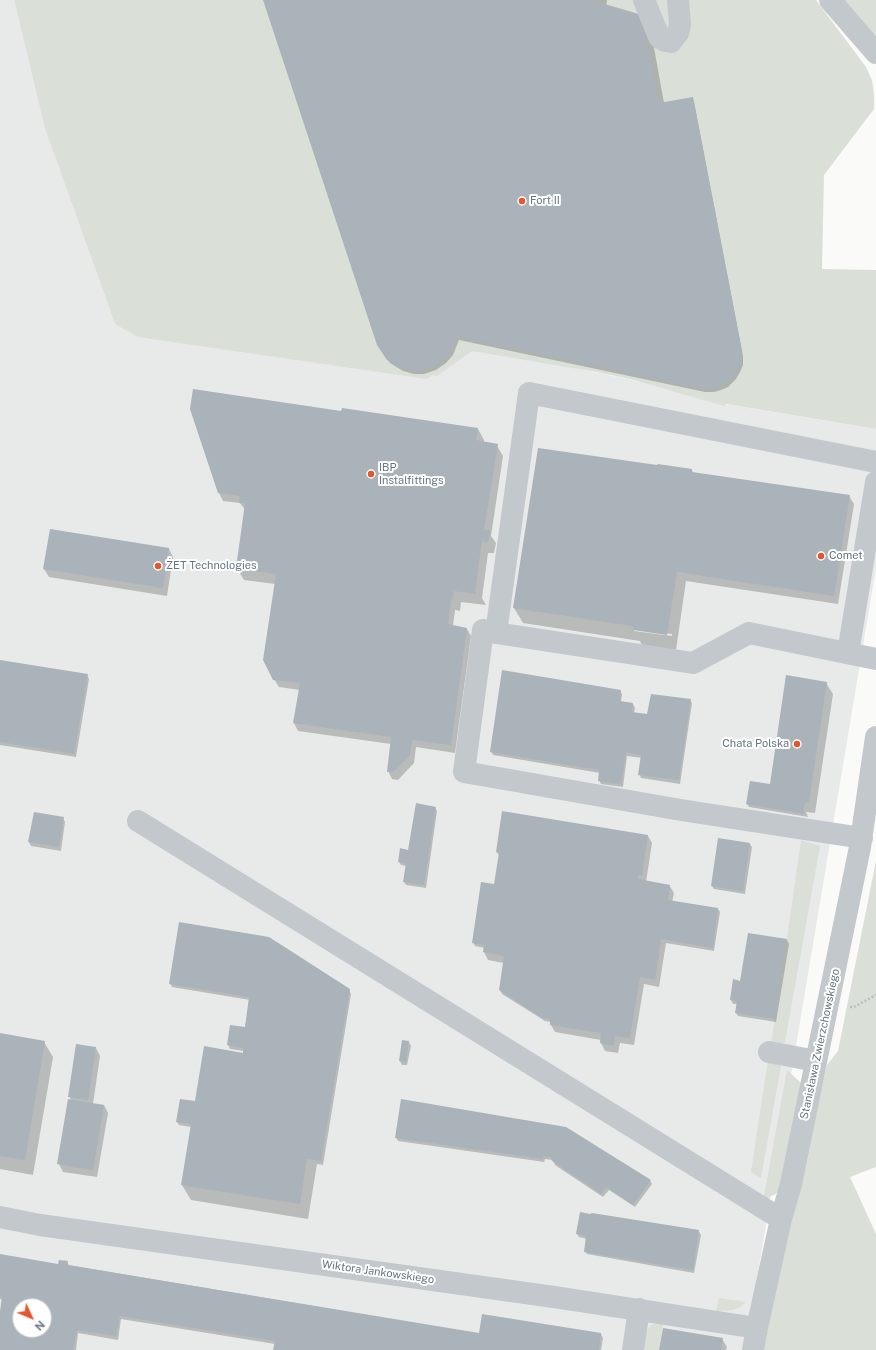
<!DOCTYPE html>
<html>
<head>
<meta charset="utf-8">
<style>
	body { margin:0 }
	#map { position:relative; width:876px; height:1350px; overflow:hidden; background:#fafaf8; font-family:"Public Sans",sans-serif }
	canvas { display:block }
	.north { position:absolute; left:12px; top:1298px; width:40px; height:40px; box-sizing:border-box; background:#fff; border:1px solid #c1c8cd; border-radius:50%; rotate:134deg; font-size:11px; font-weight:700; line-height:16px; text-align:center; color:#657683 }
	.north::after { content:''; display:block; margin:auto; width:14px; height:18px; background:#e4572e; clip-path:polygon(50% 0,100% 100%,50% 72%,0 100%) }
</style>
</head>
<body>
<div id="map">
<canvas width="876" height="1350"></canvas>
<div class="north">N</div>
</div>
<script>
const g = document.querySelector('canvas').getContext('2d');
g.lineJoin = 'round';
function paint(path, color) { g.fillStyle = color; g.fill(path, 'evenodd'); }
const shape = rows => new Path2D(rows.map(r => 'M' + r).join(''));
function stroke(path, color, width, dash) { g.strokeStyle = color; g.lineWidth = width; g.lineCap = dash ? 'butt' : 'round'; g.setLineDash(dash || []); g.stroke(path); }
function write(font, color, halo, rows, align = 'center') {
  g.font = font + ' "Public Sans",sans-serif'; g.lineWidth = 4; g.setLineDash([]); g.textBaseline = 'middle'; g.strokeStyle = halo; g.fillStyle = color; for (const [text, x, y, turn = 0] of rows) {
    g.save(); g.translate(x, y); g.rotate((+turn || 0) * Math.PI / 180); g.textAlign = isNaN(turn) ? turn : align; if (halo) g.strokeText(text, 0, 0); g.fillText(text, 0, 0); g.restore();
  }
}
paint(shape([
	[0,0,14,0,45,129,115,324,469,346,699,394,724,404,876,429,876,568,745,1350,0,1350],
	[20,1306,44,1306,44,1330,20,1330]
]), '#e8e9e9');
paint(shape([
	[14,0,816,0,866,67,872,80,874,95,874,109,824,175,822,269,876,270,876,429,726,404,724,406,634,380,596,372,472,351,437,376,432,375,427,379,138,337,115,324,45,129],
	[841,0,876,0,876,37],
	[801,840,820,846,785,1042,779,1044,771,1044,787,939],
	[876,861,876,1167,850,1177,876,1234,876,1350,764,1350,780,1259,827,1065,838,1051],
	[768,1060,781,1066,761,1178,751,1172],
	[787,1070,803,1085,780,1190,774,1195,767,1198,764,1196],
	[719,1298,746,1302,740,1307,733,1310,716,1311],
	[656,1323,663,1323,659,1350,646,1350,644,1345,646,1332,650,1326]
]), '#dadfd7');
paint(shape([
	[264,0,607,0,606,6,651,31,664,103,692,98,694,102,743,356,743,365,740,372,736,379,728,387,721,390,714,392,705,392,459,340,453,355,446,363,436,370,424,374,414,374,403,371,390,363,380,349],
	[342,413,478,429,484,440,484,443,496,444,503,456,491,536,496,543,494,553,488,553,482,598,486,605,461,602,460,611,455,610,453,626,467,629,471,636,455,753,416,747,414,763,398,780,392,779,388,771,391,744,298,731,294,723,300,690,279,687,274,679,275,584,244,580,237,568,245,510,240,503,223,501,219,493],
	[692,470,693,473,849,496,854,504,838,604,686,581,676,650,642,645,640,641,523,623,514,608],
	[634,629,672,634,672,636,634,631],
	[169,549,173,557,167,596,49,577,44,569],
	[0,661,87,675,89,679,76,757,0,745],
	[826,683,833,694,815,813,806,812,808,817,749,807,747,804,771,785],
	[620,691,622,694,621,702,633,704,635,708,634,713,648,715,690,700,692,703,680,784,641,778,639,774,642,758,627,756,623,787,601,784,599,780,600,773,493,755,491,751],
	[435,808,437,811,426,888,406,885,404,882,406,866,401,865,399,862,409,851],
	[63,818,65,822,61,851,31,846,29,842],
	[648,836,652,843,646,882,669,885,674,893,672,902,718,909,720,912,714,951,666,943,659,987,644,984,634,1045,620,1043,618,1053,605,1051,601,1043,601,1040,555,1032,551,1025,551,1022,545,1021,502,994,500,990,504,963,488,960,484,952,485,948,475,946,473,942,495,887,500,857,497,852],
	[749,843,752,847,745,894,714,889,712,886],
	[787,940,789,944,776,1022,738,1016,736,1013,737,1004,733,1004,731,1000,734,981,741,982],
	[170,983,349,990,351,994,323,1165,317,1164,308,1219,191,1200,182,1185,191,1127,179,1125,177,1122,243,1054,244,1051,230,1049,228,1045,231,1026,245,1028,250,1000,172,987],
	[0,1034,44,1042,53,1057,33,1175,0,1169],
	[409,1042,411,1046,407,1065,402,1065,400,1061],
	[96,1048,100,1056,93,1104,104,1105,108,1113,97,1177,63,1172,59,1164,71,1100,70,1097],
	[565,1128,650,1181,652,1184,635,1207,609,1190,603,1197,555,1165,553,1160,545,1159,544,1162,398,1141,396,1137],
	[699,1232,701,1235,694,1273,587,1254,585,1251,587,1239,579,1237,577,1234],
	[0,1256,59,1266,67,1262,69,1265,479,1334,601,1334,603,1338,601,1350,274,1350,275,1344,121,1319,118,1340,78,1333,76,1350,0,1350,0,1317,3,1300,0,1299],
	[20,1306,44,1306,44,1330,20,1330],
	[722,1339,727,1347,726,1350,660,1350]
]), '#0003');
paint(shape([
	[263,0,598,0,598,2,642,15,659,103,693,97,742,351,741,361,739,368,735,376,726,383,719,387,711,389,702,389,457,337,452,351,444,359,434,366,422,370,411,371,401,368,387,360,377,345],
	[193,389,341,411,342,408,478,428,476,440,498,444,484,530,490,530,488,542,482,541,475,591,476,592,476,594,454,591,453,600,451,599,448,624,467,628,451,745,412,740,410,755,393,772,387,772,391,737,293,723,300,683,273,680,263,660,276,574,236,568,245,503,239,503,240,496,218,493,190,409],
	[538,448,657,465,658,464,692,469,692,472,850,495,834,596,677,572,667,635,633,630,633,626,513,608],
	[50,529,169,548,163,588,43,569],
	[0,660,88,674,74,754,0,742],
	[502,670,621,690,620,701,633,703,632,712,647,714,651,694,691,699,679,780,638,775,641,755,626,752,621,784,598,781,599,770,490,752],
	[786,675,827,682,809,802,805,803,803,812,805,812,805,814,746,804,750,781,770,784],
	[416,803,436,807,424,885,403,882,406,863,398,862,400,848,408,850],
	[502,811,648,835,642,876,638,875,638,879,670,885,668,900,718,908,713,948,661,939,655,980,640,977,630,1038,615,1036,614,1046,600,1043,601,1033,550,1025,550,1019,542,1018,499,990,504,956,483,952,484,945,472,943,481,882,494,884,499,853,496,852],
	[34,812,64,817,59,847,28,842],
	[718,838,750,843,743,891,711,886],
	[179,922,269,937,350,989,321,1161,307,1159,300,1204,181,1185,191,1124,176,1122,180,1099,195,1101,204,1046,243,1053,243,1048,227,1045,230,1025,245,1027,249,997,169,984],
	[748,933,787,939,775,1019,735,1013,737,1001,730,1000,733,979,740,981],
	[0,1033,45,1041,25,1160,0,1156],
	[402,1040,409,1041,406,1062,399,1061],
	[76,1044,96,1047,88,1100,68,1097],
	[68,1099,104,1105,93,1170,57,1164],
	[401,1099,566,1127,651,1180,633,1205,606,1187,601,1194,552,1161,551,1157,543,1156,543,1159,395,1138],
	[580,1212,590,1214,592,1213,699,1230,693,1270,584,1252,586,1236,576,1234],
	[0,1254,58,1264,59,1260,68,1261,67,1265,479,1333,482,1314,601,1333,599,1350,273,1350,275,1341,120,1316,116,1336,77,1330,73,1350,0,1350,0,1311,2,1297,0,1296],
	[20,1306,44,1306,44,1330,20,1330],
	[663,1328,723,1338,721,1350,659,1350]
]), '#aab3b9');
stroke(shape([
	[850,1007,854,1007,876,995]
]), '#bbbfc2', 2.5, [2, 2]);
stroke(shape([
	[644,0,659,37,665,41,671,42,678,33,680,24,678,0],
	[830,0,876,53],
	[496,633,693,663,749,633,876,659],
	[848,653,876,482],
	[138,821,781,1219],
	[862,838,681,810,464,772,483,630,496,633,529,393,876,462],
	[769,1052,816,1061],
	[0,1217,40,1225,554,1297,757,1328],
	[633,1350,639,1309],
	[753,1350,757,1328,781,1219,791,1184,860,847,876,737]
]), '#c3c8cc', 22);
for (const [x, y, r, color] of [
	[522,201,4,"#e4572e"],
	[371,474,4,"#e4572e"],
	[821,556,4,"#e4572e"],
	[158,566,4,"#e4572e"],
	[797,744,4,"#e4572e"]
]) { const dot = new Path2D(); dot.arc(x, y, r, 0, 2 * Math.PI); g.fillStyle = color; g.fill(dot); stroke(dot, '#fff', 1.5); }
write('11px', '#657683', '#fff', [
	["Fort II",530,201],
	["IBP",379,468],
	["Instalfittings",379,481],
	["Comet",829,556],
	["ŻET Technologies",166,566],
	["Chata Polska",789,744,"right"]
], 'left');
write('11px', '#657683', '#fff', [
	["Stanisława Zwierzchowskiego",820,1044,-78],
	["Wiktora Jankowskiego",378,1272,8]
]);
</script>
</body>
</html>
